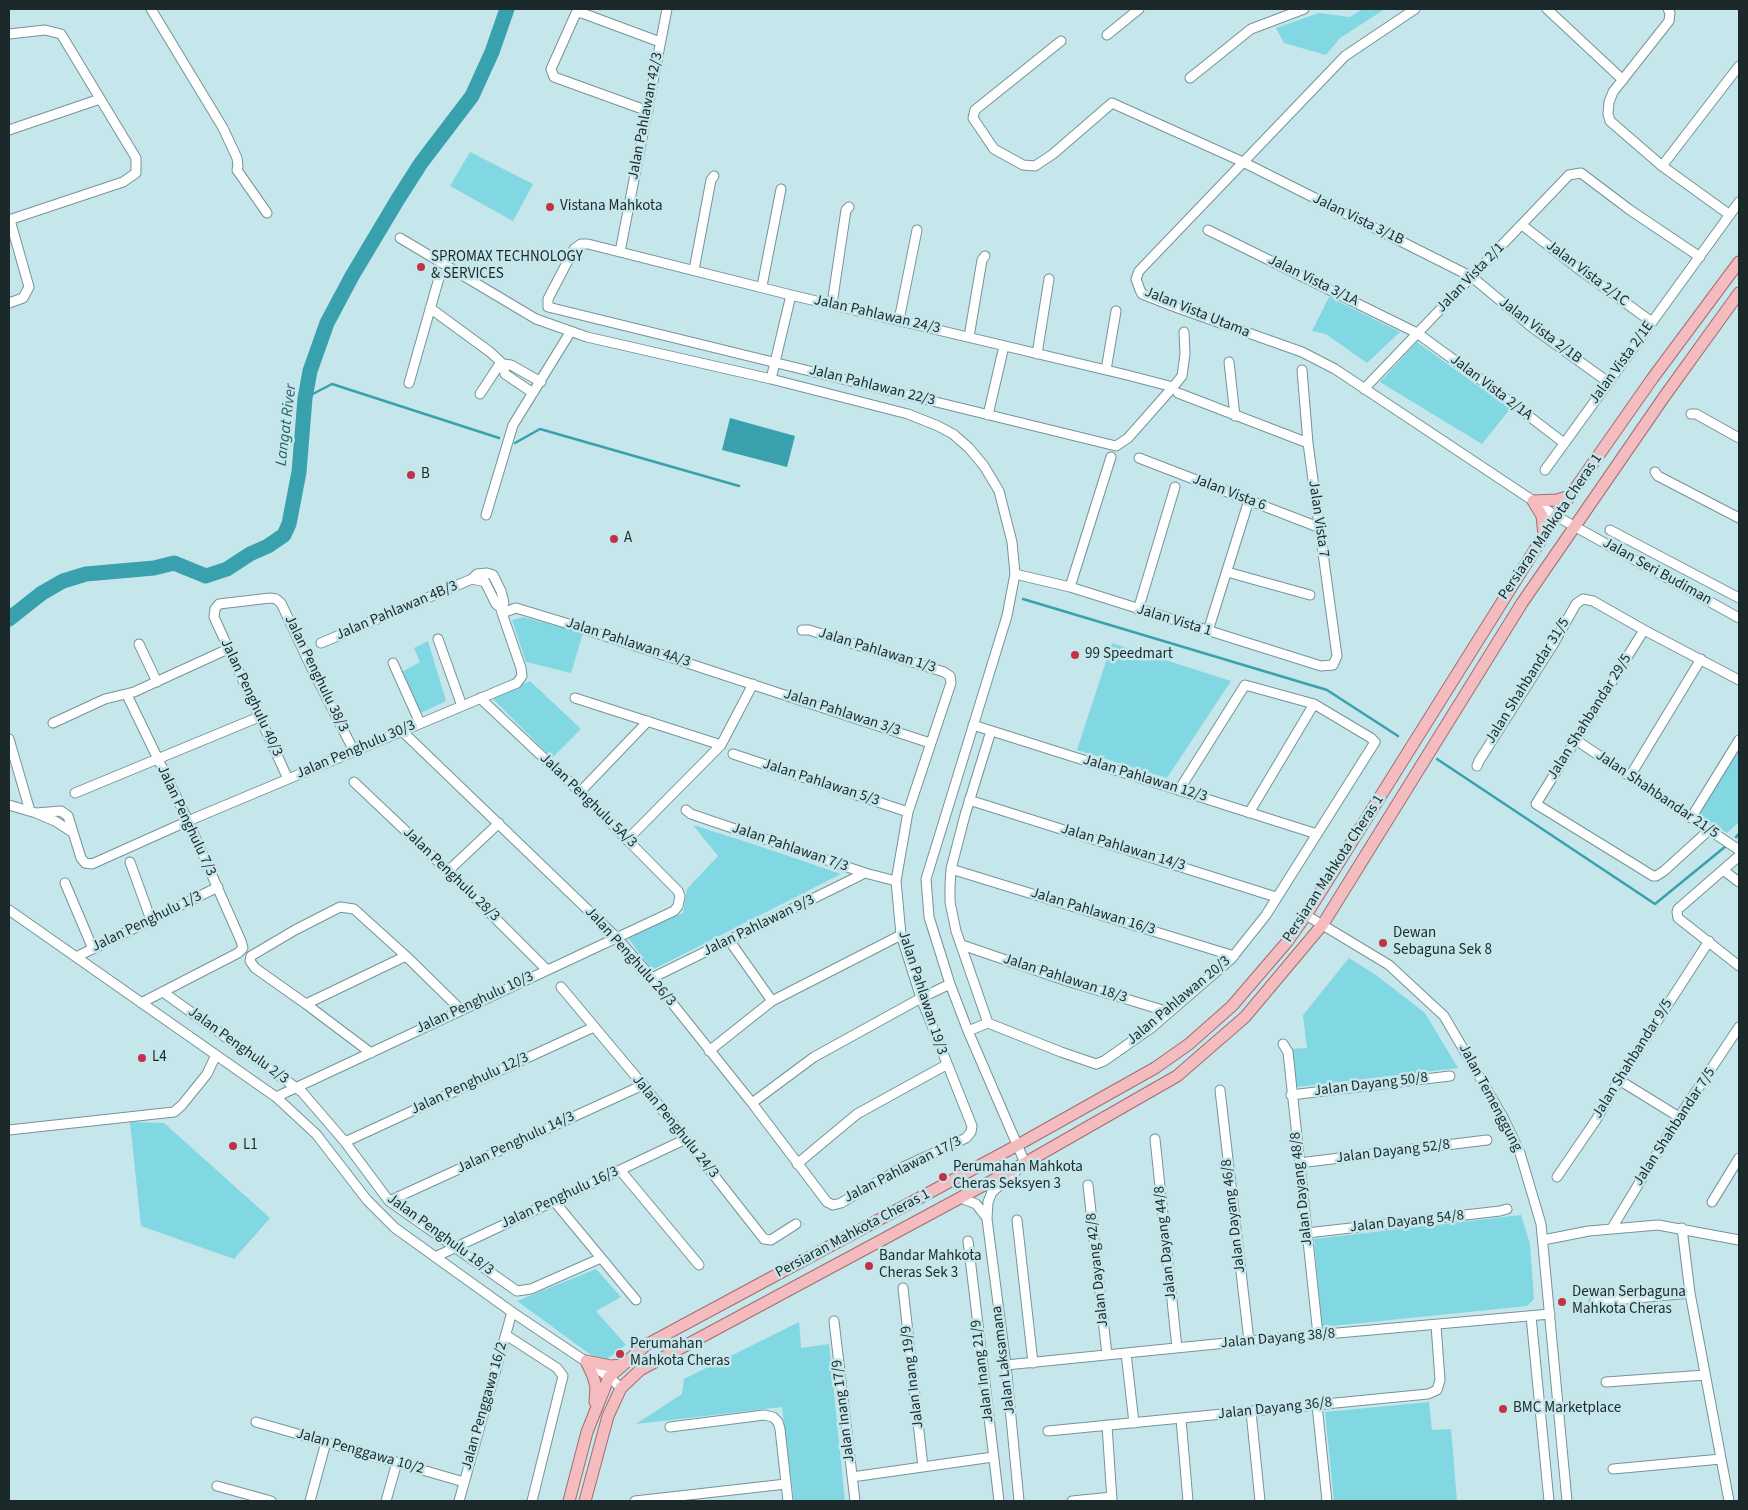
<!DOCTYPE html>
<html>
<head>
<meta charset="utf-8">
<style>
	body { margin:0 }
	#map { position:relative; width:1748px; height:1510px; overflow:hidden; background:#c5e6ea; font-family:"Source Sans 3",sans-serif }
	canvas { display:block }
	.frame { position:absolute; inset:0; border:10px solid #1c292a; pointer-events:none }
</style>
</head>
<body>
<div id="map">
<canvas width="1748" height="1510"></canvas>
<div class="frame"></div>
</div>
<script>
const g = document.querySelector('canvas').getContext('2d');
g.lineJoin = 'round';
function paint(path, color) { g.fillStyle = color; g.fill(path, 'evenodd'); }
const shape = rows => new Path2D(rows.map(r => 'M' + r).join(''));
function stroke(path, color, width, dash) { g.strokeStyle = color; g.lineWidth = width; g.lineCap = dash ? 'butt' : 'round'; g.setLineDash(dash || []); g.stroke(path); }
function write(font, color, halo, rows, align = 'center') {
  g.font = font + ' "Source Sans 3",sans-serif'; g.lineWidth = 5; g.setLineDash([]); g.textBaseline = 'middle'; g.strokeStyle = halo; g.fillStyle = color; for (const [text, x, y, turn = 0] of rows) {
    g.save(); g.translate(x, y); g.rotate((+turn || 0) * Math.PI / 180); g.textAlign = isNaN(turn) ? turn : align; if (halo) g.strokeText(text, 0, 0); g.fillText(text, 0, 0); g.restore();
  }
}
paint(shape([
	[1363,9,1385,9,1340,38,1326,55,1284,43,1276,28,1319,13,1350,17],
	[470,152,533,184,513,221,450,186],
	[1329,297,1400,332,1367,363,1326,334,1312,331],
	[1417,342,1510,409,1482,444,1380,382],
	[523,617,583,633,571,673,526,662,512,620],
	[428,641,446,701,421,713,402,672,420,662,414,648],
	[1112,643,1231,681,1167,778,1077,750],
	[530,681,581,729,552,758,492,698],
	[1739,747,1739,822,1727,833,1698,814],
	[693,825,756,845,841,874,652,970,628,938,683,913,687,889,718,856],
	[1349,958,1376,975,1425,1013,1458,1068,1296,1087,1291,1049,1307,1048,1303,1015],
	[130,1122,164,1123,270,1218,234,1259,141,1226],
	[1521,1215,1530,1244,1534,1299,1527,1306,1322,1327,1314,1239],
	[596,1269,621,1297,596,1311,626,1345,602,1363,517,1301],
	[799,1322,801,1348,829,1344,845,1501,794,1501,782,1407,636,1424,682,1394,684,1379],
	[1429,1402,1432,1430,1451,1429,1457,1501,1334,1501,1325,1412]
]), '#81d7e2');
paint(shape([
	[730,418,795,436,787,467,722,450]
]), '#39a1ad');
stroke(shape([
	[305,398,332,384,499,438],
	[515,443,540,429,739,486],
	[1023,599,1327,690,1398,736],
	[1437,759,1655,904,1726,846],
	[1736,837,1739,834]
]), '#39a1ad', 2.5);
stroke(shape([
	[9,619,42,593,63,581,86,574,154,568,174,563,206,576,227,569,250,554,268,546,284,535,289,524,299,472,305,398,310,371,327,323,352,276,398,199,421,163,472,96,492,52,507,9]
]), '#39a1ad', 15);
const minor = shape([
	[151,9,223,128,237,158,238,166,237,170,267,213],
	[1415,9,1345,56,1139,271,1136,279,1140,290,1142,294,1178,308,1302,352,1335,369,1556,516,1739,618],
	[1547,9,1623,80],
	[1668,9,1670,13,1669,21,1613,92,1609,102,1608,114,1610,121,1662,166,1730,215],
	[9,34,45,30,61,34,136,158,136,173,123,182,9,220],
	[1107,35,1139,9],
	[1061,41,975,110,973,118,994,149,1023,165,1035,166,1053,154,1112,103,1243,162,1472,277,1533,328,1608,382],
	[1190,78,1251,29,1304,9],
	[648,111,554,77,551,69,576,13,582,13,660,42],
	[9,130,100,99],
	[1662,166,1739,66],
	[1522,225,1576,267,1652,322],
	[1208,230,1417,333,1491,387,1564,443],
	[400,238,536,319,587,337,771,379,908,414,938,426,953,434,969,448,984,466,999,491,1012,542,1015,574,1007,616,926,879,929,917,950,984,968,1031,1025,1163,992,1192,988,1202,987,1219,1006,1365,1019,1501],
	[620,252,667,9],
	[694,270,711,180,714,176],
	[762,286,781,189],
	[9,303,23,298,29,287,10,220],
	[832,304,846,210,849,207],
	[430,308,490,352,503,364,511,365,541,382],
	[899,320,917,230],
	[969,337,982,260,985,256],
	[1037,354,1049,279],
	[1229,362,1235,416],
	[503,364,505,374,533,393],
	[1106,370,1116,311],
	[771,379,791,295],
	[409,383,439,278],
	[1173,387,1127,375,791,295,588,244,581,244,574,249,548,299,548,307,1116,446,1128,438,1173,387,1182,376,1185,354,1184,332],
	[1364,389,1569,175,1581,173,1630,210,1700,257],
	[1178,393,1308,443],
	[480,394,501,362],
	[1691,414,1696,414,1739,438],
	[988,415,1004,346],
	[1139,458,1318,527],
	[1545,470,1739,202],
	[1655,472,1658,476,1739,518],
	[486,515,513,425,571,331],
	[1610,530,1739,598],
	[1227,572,1310,595],
	[1015,574,1070,587,1321,666,1333,665,1337,656,1308,443,1302,370],
	[472,579,485,582,496,604,501,608],
	[1070,587,1111,457],
	[1138,610,1175,487],
	[502,613,516,608,572,625,930,743],
	[1644,630,1536,804,1653,876,1656,876,1664,871,1709,830],
	[1208,631,1249,500],
	[438,639,462,706],
	[139,644,157,682],
	[393,663,420,723],
	[127,695,188,821,241,941,243,948,238,953,141,1003],
	[575,698,721,745],
	[53,723,105,699,134,692,228,649],
	[973,725,1317,834],
	[402,731,616,937,652,978,752,1103,827,1202,833,1205,841,1203,901,1168,966,1138,971,1132,972,1126,921,998,901,935,896,881,908,812,951,683,950,676,944,672,809,630,802,630],
	[9,739,30,811],
	[1576,740,1739,850],
	[733,754,908,812],
	[1477,766,1479,761,1554,643,1576,604,1583,599,1593,601,1644,630,1739,680],
	[1630,776,1701,659],
	[288,779,214,617,215,609,219,604,270,598,276,599,281,603,312,669,354,751],
	[354,782,448,871,547,970],
	[580,792,648,721],
	[75,793,259,717],
	[969,800,1276,897],
	[9,805,36,813,55,821,72,832],
	[686,810,691,814,865,873,896,881],
	[36,813,61,811,68,816,81,858,85,863,92,864,188,821,517,683,522,676,521,668,502,613,501,608,504,603,501,591,493,575,487,573,477,574,472,579,321,643],
	[1249,813,1314,704],
	[1691,818,1739,740],
	[627,840,721,745,753,684],
	[1739,856,1678,909,1677,912,1678,918,1739,966],
	[130,862,151,920],
	[951,869,1234,956],
	[1723,870,1739,882],
	[448,871,499,823],
	[65,883,93,949],
	[9,910,276,1097,316,1134,367,1200,395,1228,512,1312,609,1377,621,1388],
	[1306,915,1389,965,1444,1016,1504,1119,1520,1153,1541,1224,1567,1501],
	[729,940,772,1001],
	[962,945,1067,981,1169,1012],
	[76,957,218,887],
	[652,978,865,873],
	[561,987,643,1085,764,1239,771,1240,796,1224],
	[163,992,302,1092,345,1142,389,1201,517,1291,531,1289,601,1258],
	[306,1004,406,956],
	[988,1023,1061,1052,1096,1064,1104,1061,1151,1028,1231,959,1266,915,1375,742,1371,738,1314,704,1245,685,1179,790],
	[988,1023,956,931,950,902,950,886,951,869,965,815,991,731],
	[968,1031,988,1023],
	[1283,1044,1288,1052,1318,1335],
	[709,1051,772,1001,901,935],
	[371,1053,306,1004,255,968,250,961,251,956,295,930,340,907,354,909,406,956,461,1010],
	[1619,1080,1679,1117],
	[1220,1090,1249,1341],
	[1291,1095,1450,1076],
	[276,1097,674,911,678,906,680,896,678,891,580,792,480,698],
	[752,1103,814,1057,921,998,950,984],
	[9,1130,174,1112,182,1105,207,1074,216,1055],
	[1155,1139,1177,1348],
	[345,1142,594,1027],
	[1299,1163,1487,1140],
	[797,1164,857,1114,946,1065],
	[620,1170,699,1265],
	[1557,1177,1596,1120,1619,1080,1709,941],
	[1088,1185,1107,1355],
	[961,1198,976,1204,987,1218],
	[389,1201,643,1085],
	[554,1201,636,1300],
	[1712,1202,1739,1158],
	[1017,1220,1033,1363],
	[1612,1228,1679,1117,1739,1027],
	[1682,1228,1690,1293,1729,1501],
	[1307,1233,1500,1211,1507,1209],
	[1543,1240,1589,1231,1658,1225,1739,1240],
	[968,1241,999,1501],
	[435,1257,686,1139],
	[903,1288,923,1467],
	[1594,1302,1690,1293],
	[1531,1316,1549,1501],
	[834,1321,855,1501],
	[506,1335,557,1368,563,1376,532,1501],
	[1126,1353,1134,1423],
	[1006,1365,1226,1343,1550,1314],
	[1606,1382,1705,1375],
	[1317,1405,1327,1501],
	[1251,1412,1260,1501],
	[1181,1419,1188,1501],
	[256,1422,464,1482],
	[1107,1425,1112,1501],
	[670,1427,764,1415,773,1417,778,1422,780,1429,788,1501],
	[1048,1431,1428,1394,1437,1390,1440,1380,1436,1325],
	[1613,1469,1721,1459],
	[852,1477,993,1457],
	[217,1486,271,1501],
	[310,1501,326,1442],
	[386,1501,397,1462],
	[459,1501,512,1312],
	[635,1501,786,1484],
	[1072,1501,1112,1497]
]);
const major = shape([
	[1533,501,1557,500,1570,496],
	[1533,501,1542,516,1544,535],
	[586,1361,593,1376,596,1387,595,1402],
	[586,1361,611,1366,623,1365],
	[569,1501,587,1432,609,1377,646,1345,1016,1146,1155,1068,1189,1044,1232,1006,1287,942,1306,915,1556,516,1652,379,1739,262],
	[585,1501,608,1416,621,1388,640,1370,1025,1163,1177,1076,1245,1017,1323,924,1522,603,1664,397,1739,293]
]);
stroke(minor, '#759498', 11);
stroke(major, '#a46c6e', 13);
stroke(minor, '#fff', 9);
stroke(major, '#f4bcbe', 11);
for (const [x, y, r, color] of [
	[550,207,5,"#c23145"],
	[421,267,5,"#c23145"],
	[411,475,5,"#c23145"],
	[614,539,5,"#c23145"],
	[1075,655,5,"#c23145"],
	[1383,943,5,"#c23145"],
	[142,1058,5,"#c23145"],
	[233,1146,5,"#c23145"],
	[943,1177,5,"#c23145"],
	[869,1266,5,"#c23145"],
	[1562,1302,5,"#c23145"],
	[620,1354,5,"#c23145"],
	[1503,1409,5,"#c23145"]
]) { const dot = new Path2D(); dot.arc(x, y, r, 0, 2 * Math.PI); g.fillStyle = color; g.fill(dot); stroke(dot, '#c5e6ea', 2); }
write('15px', '#1c292a', '#c5e6ea', [
	["Jalan Pahlawan 42/3",646,116,-79],
	["Jalan Vista 3/1B",1358,220,26],
	["Jalan Vista 2/1C",1587,274,37],
	["Jalan Vista 2/1",1471,278,-46],
	["Jalan Vista 3/1A",1313,281,26],
	["Jalan Vista Utama",1197,313,22],
	["Jalan Pahlawan 24/3",877,315,13],
	["Jalan Vista 2/1B",1540,331,37],
	["Jalan Vista 2/1E",1622,363,-54],
	["Jalan Pahlawan 22/3",872,386,14],
	["Jalan Vista 2/1A",1491,388,37],
	["Jalan Vista 6",1229,493,21],
	["Jalan Vista 7",1318,519,82],
	["Persiaran Mahkota Cheras 1",1551,527,-56],
	["Jalan Seri Budiman",1657,572,29],
	["Jalan Pahlawan 4B/3",397,611,-23],
	["Jalan Vista 1",1174,621,17],
	["Jalan Pahlawan 4A/3",628,643,18],
	["Jalan Pahlawan 1/3",877,651,17],
	["Jalan Penghulu 38/3",316,674,64],
	["Jalan Shahbandar 31/5",1528,681,-58],
	["Jalan Penghulu 40/3",251,698,65],
	["Jalan Pahlawan 3/3",842,713,18],
	["Jalan Shahbandar 29/5",1590,717,-58],
	["Jalan Penghulu 30/3",356,750,-23],
	["Jalan Pahlawan 12/3",1145,779,17],
	["Jalan Pahlawan 5/3",821,783,18],
	["Jalan Shahbandar 21/5",1657,795,34],
	["Jalan Penghulu 5A/3",588,801,44],
	["Jalan Penghulu 7/3",186,821,65],
	["Jalan Pahlawan 7/3",790,848,19],
	["Jalan Pahlawan 14/3",1123,848,17],
	["Persiaran Mahkota Cheras 1",1334,869,-57],
	["Jalan Penghulu 28/3",451,875,44],
	["Jalan Pahlawan 16/3",1093,912,17],
	["Jalan Penghulu 1/3",147,922,-26],
	["Jalan Pahlawan 9/3",759,926,-26],
	["Jalan Penghulu 26/3",630,957,48],
	["Jalan Pahlawan 18/3",1065,979,18],
	["Jalan Pahlawan 19/3",922,993,72],
	["Jalan Pahlawan 20/3",1179,1001,-40],
	["Jalan Penghulu 10/3",475,1003,-25],
	["Jalan Penghulu 2/3",238,1046,36],
	["Jalan Shahbandar 9/5",1633,1059,-58],
	["Jalan Penghulu 12/3",470,1084,-25],
	["Jalan Dayang 50/8",1371,1085,-7],
	["Jalan Temenggung",1490,1098,62],
	["Jalan Penghulu 24/3",675,1127,51],
	["Jalan Shahbandar 7/5",1675,1127,-57],
	["Jalan Penghulu 14/3",516,1143,-25],
	["Jalan Dayang 52/8",1393,1152,-7],
	["Jalan Pahlawan 17/3",903,1170,-27],
	["Jalan Dayang 48/8",1302,1189,-96],
	["Jalan Penghulu 16/3",560,1198,-25],
	["Jalan Dayang 46/8",1234,1216,-97],
	["Jalan Dayang 54/8",1407,1222,-6],
	["Persiaran Mahkota Cheras 1",853,1234,-28],
	["Jalan Penghulu 18/3",440,1235,36],
	["Jalan Dayang 44/8",1166,1243,-96],
	["Jalan Dayang 42/8",1098,1270,-96],
	["Jalan Dayang 38/8",1278,1339,-5],
	["Jalan Laksamana",1004,1360,-97],
	["Jalan Inang 21/9",983,1371,-97],
	["Jalan Inang 19/9",913,1377,-97],
	["Jalan Penggawa 16/2",485,1406,-74],
	["Jalan Dayang 36/8",1275,1409,-6],
	["Jalan Inang 17/9",844,1411,-97],
	["Jalan Penggawa 10/2",360,1452,16]
]);
write('15px', '#1c292a', '#c5e6ea', [
	["Vistana Mahkota",560,207],
	["SPROMAX TECHNOLOGY",431,258],
	["& SERVICES",431,275],
	["B",421,475],
	["A",624,539],
	["99 Speedmart",1085,655],
	["Dewan",1393,934],
	["Sebaguna Sek 8",1393,951],
	["L4",152,1058],
	["L1",243,1146],
	["Perumahan Mahkota",953,1168],
	["Cheras Seksyen 3",953,1185],
	["Bandar Mahkota",879,1257],
	["Cheras Sek 3",879,1274],
	["Dewan Serbaguna",1572,1293],
	["Mahkota Cheras",1572,1310],
	["Perumahan",630,1345],
	["Mahkota Cheras",630,1362],
	["BMC Marketplace",1513,1409]
], 'left');
write('italic 16px', '#296168', '#c5e6ea', [
	["Langat River",287,425,-83]
]);
</script>
</body>
</html>
